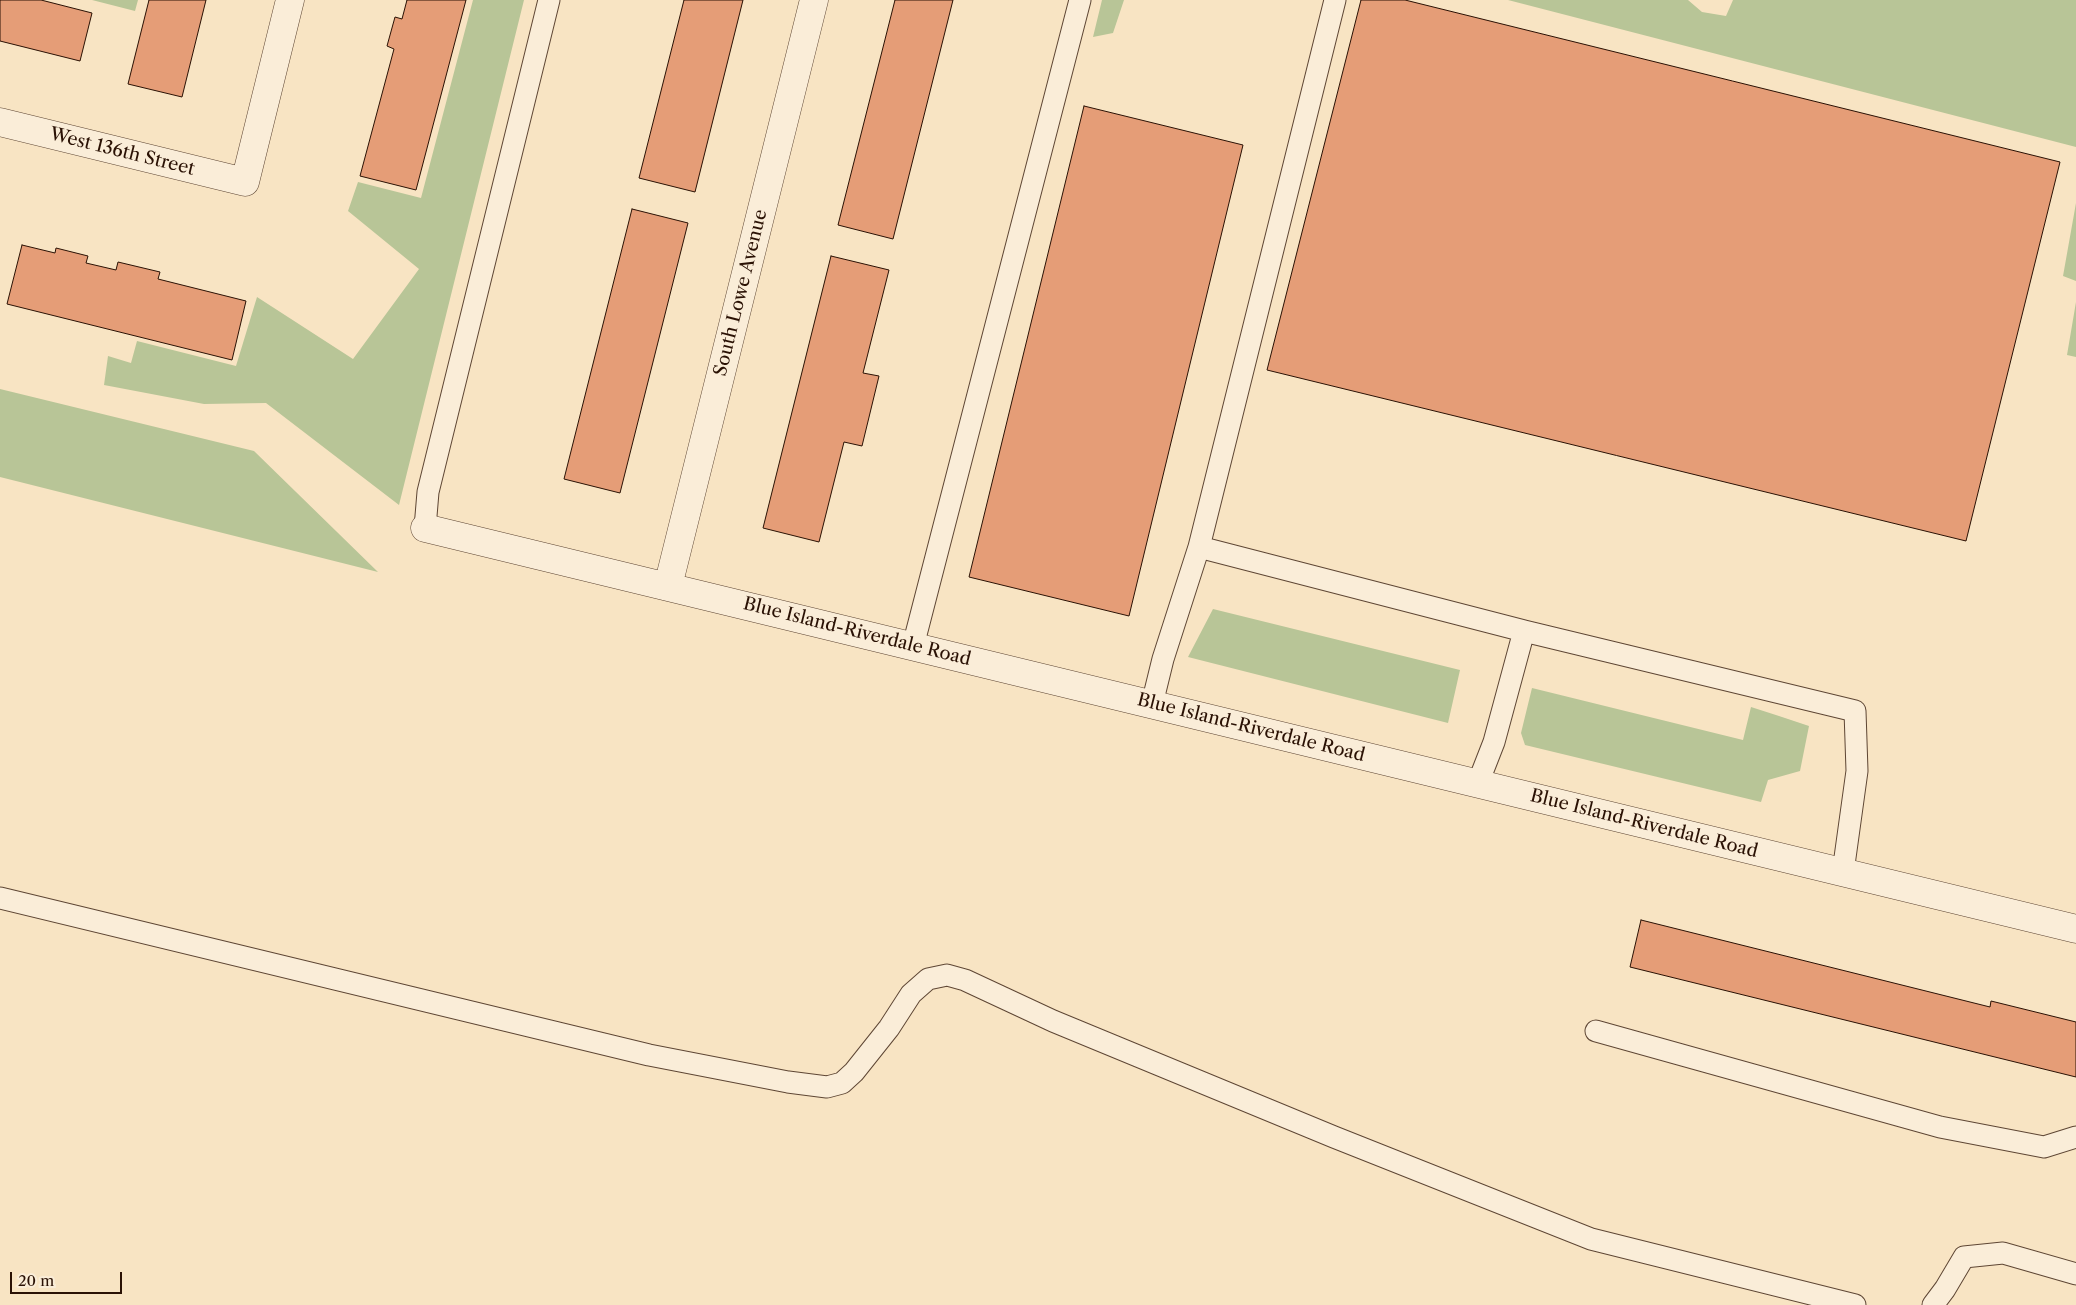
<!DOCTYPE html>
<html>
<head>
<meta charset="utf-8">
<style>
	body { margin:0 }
	#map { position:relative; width:2076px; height:1305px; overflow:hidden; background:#f8e4c3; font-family:"Libre Caslon Text",serif }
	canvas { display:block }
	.scale { position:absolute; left:10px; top:1272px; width:112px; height:22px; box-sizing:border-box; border:2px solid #2a1104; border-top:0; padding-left:6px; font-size:15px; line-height:18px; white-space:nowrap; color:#2a1104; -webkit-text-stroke:4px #faedd8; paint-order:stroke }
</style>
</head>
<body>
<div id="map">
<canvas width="2076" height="1305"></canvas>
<div class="scale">20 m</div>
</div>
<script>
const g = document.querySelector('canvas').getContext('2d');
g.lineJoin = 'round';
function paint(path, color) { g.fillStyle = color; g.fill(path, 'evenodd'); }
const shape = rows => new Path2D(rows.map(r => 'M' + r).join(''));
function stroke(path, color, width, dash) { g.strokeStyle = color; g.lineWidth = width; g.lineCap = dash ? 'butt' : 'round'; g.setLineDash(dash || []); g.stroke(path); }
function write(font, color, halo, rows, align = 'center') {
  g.font = font + ' "Libre Caslon Text",serif'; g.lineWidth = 4; g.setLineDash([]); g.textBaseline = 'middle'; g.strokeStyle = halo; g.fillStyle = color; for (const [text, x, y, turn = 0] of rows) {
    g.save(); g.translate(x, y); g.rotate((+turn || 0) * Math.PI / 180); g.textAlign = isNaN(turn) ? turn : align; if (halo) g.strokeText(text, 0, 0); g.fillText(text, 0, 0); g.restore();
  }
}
paint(shape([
	[92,0,138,0,135,11],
	[473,0,524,0,399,505,266,403,204,404,104,385,108,356,131,363,137,341,236,366,257,297,353,359,419,269,348,211,358,182,421,198],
	[1102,0,1124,0,1113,33,1093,37],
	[1508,0,1688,0,1702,12,1726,16,1733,0,2076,0,2076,147],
	[2076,203,2076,281,2063,276],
	[2076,302,2076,357,2067,355],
	[0,389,254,451,378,572,0,477],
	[1213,609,1460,670,1448,723,1188,657],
	[1532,688,1743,740,1751,707,1779,716,1809,726,1800,771,1768,780,1761,802,1525,745,1521,733]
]), '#b8c597');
const building = shape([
	[0,0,41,0,92,13,80,61,0,41,0,0],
	[149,0,206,0,182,97,128,84,149,0],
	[407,0,466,0,416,190,360,176,394,49,387,46,395,17,402,19,407,0],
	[684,0,743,0,695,192,639,178,684,0],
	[895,0,953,0,893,239,838,225,895,0],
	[1361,0,1405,0,2060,162,1966,541,1267,370,1361,0],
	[1084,106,1243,145,1129,616,969,577,1084,106],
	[632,209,688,223,620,493,564,479,632,209],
	[22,245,55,253,56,248,88,256,86,263,116,270,118,262,160,272,158,279,246,301,232,360,7,304,22,245],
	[831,256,889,270,863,373,879,376,862,446,844,442,819,542,763,528,831,256],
	[1641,920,1990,1007,1991,1001,2076,1022,2076,1077,1630,967,1641,920]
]);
paint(building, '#e59d77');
stroke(building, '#2a1104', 1);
const service = shape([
	[425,528,428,492,549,0],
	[1199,547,1335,0],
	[1524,631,1855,711,1857,771,1843,872],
	[913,646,1080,0],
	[1152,704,1163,659,1199,547,1524,631,1494,742,1478,783],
	[0,898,649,1055,788,1082,827,1087,842,1083,854,1072,889,1028,911,994,928,979,947,975,965,980,1053,1021,1334,1137,1591,1239,1855,1305],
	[1596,1031,1940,1127,2044,1147,2076,1137],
	[1933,1305,1945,1289,1964,1257,2003,1253,2076,1274]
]);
const minor = shape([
	[0,122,245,182,290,0],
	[425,528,2076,929],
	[668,586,814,0]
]);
stroke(service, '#5e4634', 23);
stroke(minor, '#5e4634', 29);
stroke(service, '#faedd8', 21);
stroke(minor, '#faedd8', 28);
write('18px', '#2a1104', '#faedd8', [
	["West 136th Street",122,152,14],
	["South Lowe Avenue",741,293,-76],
	["Blue Island-Riverdale Road",857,632,14],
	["Blue Island-Riverdale Road",1251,728,14],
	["Blue Island-Riverdale Road",1644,824,14]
]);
</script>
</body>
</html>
